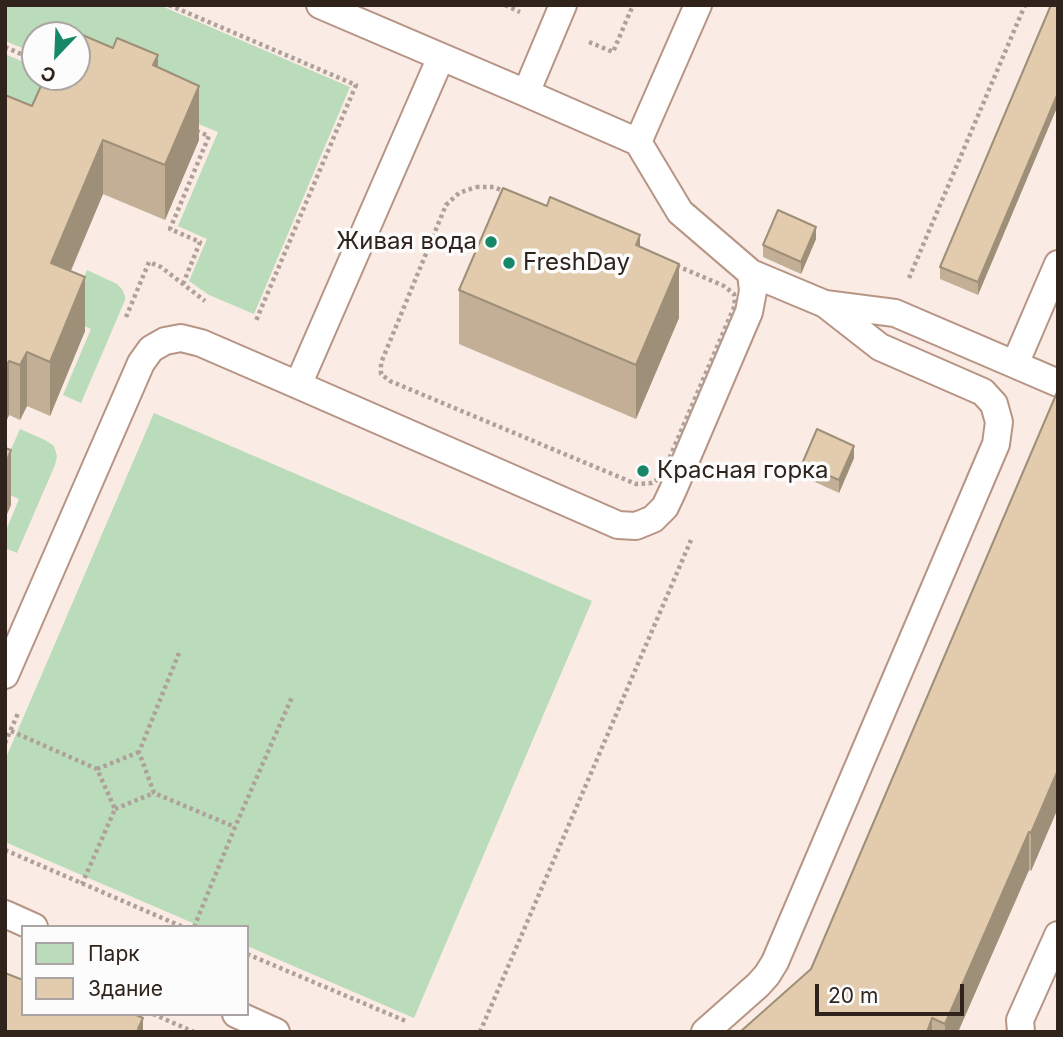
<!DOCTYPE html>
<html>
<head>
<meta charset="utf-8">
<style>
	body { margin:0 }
	#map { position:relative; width:1063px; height:1037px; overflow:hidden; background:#faebe4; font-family:Inter,sans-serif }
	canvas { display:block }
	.frame { position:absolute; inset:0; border:7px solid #30231c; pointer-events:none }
	.legend { position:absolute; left:21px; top:925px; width:228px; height:91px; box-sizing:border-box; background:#fcfcfc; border:2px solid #aaa5a2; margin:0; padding:9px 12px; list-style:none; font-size:21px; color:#30231c }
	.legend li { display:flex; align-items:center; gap:14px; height:35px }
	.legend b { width:35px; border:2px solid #aaa5a2 }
	.north { position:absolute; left:21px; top:21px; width:70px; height:70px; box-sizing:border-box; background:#fcfcfc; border:2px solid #aaa5a2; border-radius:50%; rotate:203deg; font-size:19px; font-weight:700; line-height:28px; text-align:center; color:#30231c }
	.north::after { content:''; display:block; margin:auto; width:24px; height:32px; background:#168868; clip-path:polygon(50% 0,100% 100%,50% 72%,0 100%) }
	.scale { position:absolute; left:815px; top:984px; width:149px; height:32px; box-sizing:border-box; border:4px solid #30231c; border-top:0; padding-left:9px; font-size:21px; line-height:24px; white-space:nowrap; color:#30231c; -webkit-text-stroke:5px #fcfcfc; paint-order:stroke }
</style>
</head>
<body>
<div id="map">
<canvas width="1063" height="1037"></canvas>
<div class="frame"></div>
<ul class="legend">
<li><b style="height:19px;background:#badcbb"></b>Парк</li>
<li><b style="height:19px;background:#e2ccad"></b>Здание</li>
</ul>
<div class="north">С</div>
<div class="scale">20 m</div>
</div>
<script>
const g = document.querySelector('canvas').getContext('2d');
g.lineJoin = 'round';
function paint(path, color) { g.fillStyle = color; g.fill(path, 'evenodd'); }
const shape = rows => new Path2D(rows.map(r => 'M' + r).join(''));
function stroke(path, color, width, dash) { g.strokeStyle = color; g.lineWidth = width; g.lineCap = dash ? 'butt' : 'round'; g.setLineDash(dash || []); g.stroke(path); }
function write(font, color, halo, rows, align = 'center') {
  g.font = font + ' Inter,sans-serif'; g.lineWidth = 7; g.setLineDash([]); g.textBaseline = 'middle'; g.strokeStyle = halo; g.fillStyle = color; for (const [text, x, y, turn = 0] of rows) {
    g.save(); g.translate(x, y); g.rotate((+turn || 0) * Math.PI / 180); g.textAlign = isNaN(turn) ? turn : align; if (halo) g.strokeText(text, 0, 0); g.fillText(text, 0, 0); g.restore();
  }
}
paint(shape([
	[7,5,159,5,350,87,254,314,209,295,189,281,207,239,178,226,218,132,189,120,77,35,35,35,35,53,5,41,5,9],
	[5,54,35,67,35,77,54,77,26,143,5,133],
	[87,270,117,284,122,289,125,296,125,300,81,403,63,395,91,329,67,318],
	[154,413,592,601,414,1018,247,946,247,927,202,927,5,842,5,760],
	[20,429,45,440,54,446,57,456,55,465,17,553,5,548,5,533,19,499,5,493,5,463]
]), '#badcbb');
const lane = shape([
	[320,5,526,93],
	[563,5,526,93,638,142,698,5],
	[751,273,825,304,895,313,1058,383],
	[1015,364,1058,264],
	[298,385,618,525,636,526,653,519,665,507,673,490,749,312,753,291,751,273,680,212,638,142],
	[5,675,141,363,151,349,165,341,181,338,201,343,298,385,441,57],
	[5,914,34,927],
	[236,1014,276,1032],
	[705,1032,758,985,767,975,775,962,996,444,999,422,994,404,983,392,880,347,825,304],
	[1021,1032,1020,1020,1058,935]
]);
stroke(lane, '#b79584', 30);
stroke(shape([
	[169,5,356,85,255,323],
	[505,5,520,12],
	[589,42,613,52,633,5],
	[5,47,35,60],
	[476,187,494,187,724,286,734,294,735,305,663,473,658,479,652,483,636,484,390,381,381,374,381,363,446,205,459,193,476,187],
	[909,278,1025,5],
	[183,284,200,242,170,229,209,136,194,130],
	[126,317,149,262,161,267,205,301],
	[179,653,139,752,154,793,235,827],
	[11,731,97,769,115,809,82,884],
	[5,743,19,711],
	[97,769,139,752],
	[115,809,154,793],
	[5,850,183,927],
	[194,927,235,827,292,697],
	[247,954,408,1022],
	[153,1014,194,1032],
	[480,1032,691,540]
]), '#afa19a', 4.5, [3.5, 3.5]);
stroke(lane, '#fff', 26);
paint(shape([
	[1058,5,1058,105,978,295,940,279,940,267],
	[158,67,199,140,165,220,103,194,71,271,85,331,50,416,27,406,20,420,9,415,5,424,5,95,32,106],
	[816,239,801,274,763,257,763,245],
	[640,247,679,318,636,419,459,344,459,290],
	[1058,390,1058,808,1031,871,1029,870,958,1032,740,1032,811,969],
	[854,458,839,493,802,476,802,464]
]), '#c2af95');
paint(shape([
	[158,55,158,109,153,65],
	[199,86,199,140,165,220,165,165],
	[1058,93,1058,105,978,295,978,282],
	[103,140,103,194,51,317,51,263],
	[816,227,816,239,801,274,801,262],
	[640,235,640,290,636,245],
	[679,264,679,318,636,419,636,365],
	[85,277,85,331,50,416,50,362],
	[27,352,27,406,20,420,20,365],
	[9,361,9,415,5,424,5,369],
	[854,446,854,458,839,493,839,480],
	[11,450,11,505,5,519,5,465],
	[1058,770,1058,808,1031,871,1031,833],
	[1029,832,1029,870,958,1032,945,1032,945,1024],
	[143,1018,143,1032,138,1029],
	[932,1018,932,1032,927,1032]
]), '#9e8f79');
const building = shape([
	[1051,5,1058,5,1058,93,978,282,940,267,1051,5],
	[66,28,113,48,117,38,158,55,153,65,199,86,165,165,103,140,51,263,85,277,50,362,27,352,20,365,9,361,5,369,5,95,32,106,45,77,77,77,77,35,63,35,66,28],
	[503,188,547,206,550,197,640,235,636,245,679,264,636,365,459,290,503,188],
	[778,210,816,227,801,262,763,245,778,210],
	[1058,390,1058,770,1031,833,1029,832,945,1024,932,1018,927,1032,740,1032,811,969,1058,390],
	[817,429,854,446,839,480,802,464,817,429],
	[5,448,11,450,5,465,5,448],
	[5,973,23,980,23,1014,134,1014,143,1018,138,1029,144,1032,5,1032,5,973]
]);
paint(building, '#e2ccad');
stroke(building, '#9e8f79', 2);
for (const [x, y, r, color] of [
	[491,242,7,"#168868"],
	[509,263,7,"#168868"],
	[643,471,7,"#168868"]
]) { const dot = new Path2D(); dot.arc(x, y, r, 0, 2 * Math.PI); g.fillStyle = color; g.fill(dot); stroke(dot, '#fcfcfc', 2.5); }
write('24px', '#30231c', '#fcfcfc', [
	["Живая вода",477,242,"right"],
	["FreshDay",523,263],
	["Красная горка",657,471]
], 'left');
</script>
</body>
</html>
